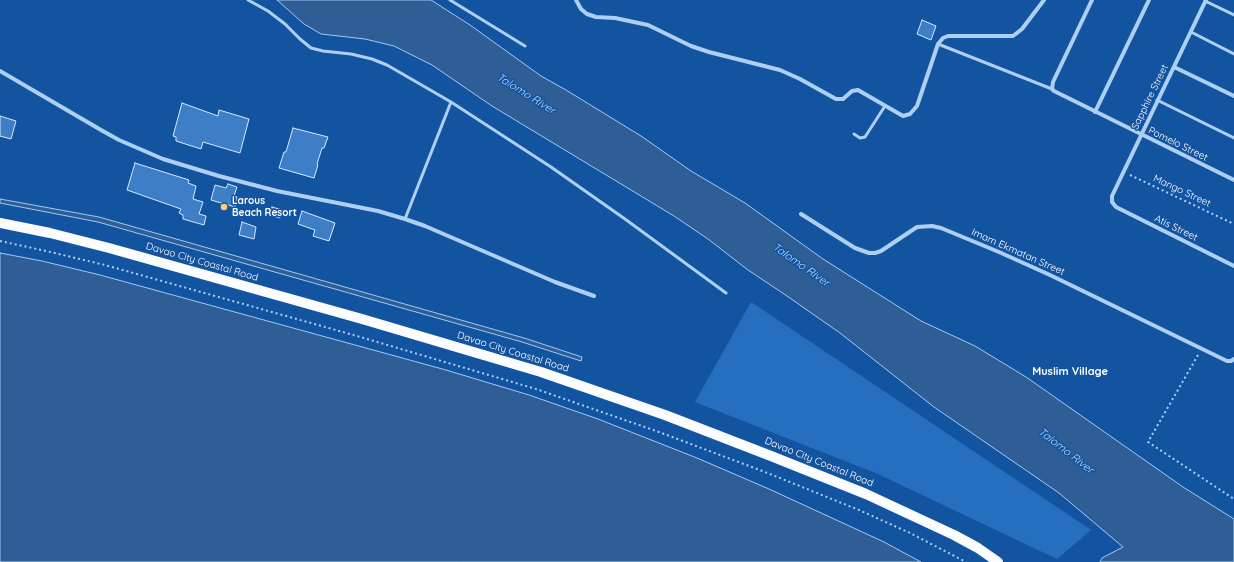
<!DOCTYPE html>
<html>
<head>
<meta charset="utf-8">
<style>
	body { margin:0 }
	canvas { display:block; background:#1354a1 }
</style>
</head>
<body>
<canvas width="1234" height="562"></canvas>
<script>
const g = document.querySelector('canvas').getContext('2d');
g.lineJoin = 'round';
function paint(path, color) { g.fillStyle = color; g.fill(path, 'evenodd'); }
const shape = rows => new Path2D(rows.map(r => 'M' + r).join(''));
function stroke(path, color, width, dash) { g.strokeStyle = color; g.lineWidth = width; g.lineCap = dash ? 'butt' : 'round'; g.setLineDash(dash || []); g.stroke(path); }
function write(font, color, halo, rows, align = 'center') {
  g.font = font + ' Quicksand,sans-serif'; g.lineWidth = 3; g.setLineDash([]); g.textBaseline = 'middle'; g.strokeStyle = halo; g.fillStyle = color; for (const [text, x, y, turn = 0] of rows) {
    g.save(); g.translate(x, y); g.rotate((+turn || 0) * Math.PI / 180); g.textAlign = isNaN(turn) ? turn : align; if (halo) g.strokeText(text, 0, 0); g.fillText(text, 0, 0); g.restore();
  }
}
paint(shape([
	[751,302,1091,530,1057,559,878,474,695,402]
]), '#266fbf');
const water = shape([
	[277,0,431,0,470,25,541,76,566,90,641,136,691,171,745,203,823,259,921,321,975,346,1026,377,1183,487,1234,519,1234,562,1100,562,1102,558,1123,547,1059,493,934,407,840,333,787,296,748,270,708,239,674,216,492,106,432,65,394,46,365,39,321,34,304,24,277,0],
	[0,199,99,217,524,338,582,357,581,361,522,342,98,222,0,203,0,199],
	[0,253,42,261,100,275,446,370,529,395,598,419,697,458,769,489,884,542,921,562,0,562,0,253]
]);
paint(water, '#2f5e96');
stroke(water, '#9fcaf7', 1);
const building = shape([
	[922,20,936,26,931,40,917,34,922,20],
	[182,103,218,116,219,110,249,119,240,153,203,142,201,149,176,141,176,137,173,136,182,103],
	[0,116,16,121,11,139,0,136,0,116],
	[293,128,328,137,324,148,322,148,317,164,318,165,314,178,279,168,284,152,286,152,293,128],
	[135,163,189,180,188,183,196,186,193,199,203,202,199,214,206,216,204,225,183,219,183,215,179,213,181,209,127,190,135,163],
	[228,184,237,187,234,196,237,197,235,207,211,200,215,185,226,188,228,184],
	[272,207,282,210,280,218,270,215,272,207],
	[302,211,335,223,329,241,313,236,315,230,298,224,302,211],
	[242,222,256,227,254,239,239,235,242,222]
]);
paint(building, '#3d7ec7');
stroke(building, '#d5e9fe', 1);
stroke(shape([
	[1130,175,1234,224],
	[0,241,46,251,105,265,357,336,536,389,659,432,765,472,859,510,910,533,966,562],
	[1198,355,1148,442,1234,499]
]), '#adcff4', 2, [2, 3]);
stroke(shape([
	[248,0,268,11,285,24,300,39,311,48,323,51,351,54,372,59,387,65,451,102,551,167,625,219,726,293],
	[450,0,525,46],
	[1205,1,1234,15],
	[1191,32,1234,54],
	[938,44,1052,89],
	[1157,100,1234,138],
	[854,134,860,138,865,137,885,106],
	[405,219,451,102]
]), '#adcff4', 3);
stroke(shape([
	[576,0,581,9,587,14,596,17,615,18,648,25,691,46,709,52,780,70,800,79,836,99,843,99,852,91,858,90,903,116,910,114,917,106,938,44,943,38,948,36,1013,36,1022,29,1044,0],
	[1092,0,1053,82,1052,89,1054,91,1234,180],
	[1206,0,1112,196,1112,202,1116,207,1234,266],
	[1174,67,1234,96],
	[0,71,101,130,119,140,163,159,219,176,277,191,378,211,405,219,425,226,555,282,594,296],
	[1095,112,1149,0],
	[801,214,855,248,869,253,875,253,881,251,917,227,932,226,941,228,999,252,1050,275,1227,361,1231,361,1234,359]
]), '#adcff4', 4);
stroke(shape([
	[0,223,50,233,109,248,362,319,541,372,665,415,771,456,866,494,954,535,978,548,998,562]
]), '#fafcff', 10);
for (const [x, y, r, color] of [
	[224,207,4,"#ffd270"]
]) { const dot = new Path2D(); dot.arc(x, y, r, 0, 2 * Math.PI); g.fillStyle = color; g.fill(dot); stroke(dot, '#1354a1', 1.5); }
write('10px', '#fff', '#1354a1', [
	["Sapphire Street",1150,97,-64],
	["Pomelo Street",1178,144,26],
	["Mango Street",1182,191,25],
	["Atis Street",1176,228,26],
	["Imam Ekmatan Street",1018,252,24],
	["Davao City Coastal Road",202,262,16],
	["Davao City Coastal Road",513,352,17],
	["Davao City Coastal Road",819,462,22]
]);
write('bold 10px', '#fff', '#1354a1', [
	["Larous",232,201],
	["Beach Resort",232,213]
], 'left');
write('italic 11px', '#b9d9fa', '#1354a1', [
	["Talomo River",526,94,32],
	["Talomo River",801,265,35],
	["Talomo River",1066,451,38]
]);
write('bold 11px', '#fff', '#1354a1', [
	["Muslim Village",1070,372]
]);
</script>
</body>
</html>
